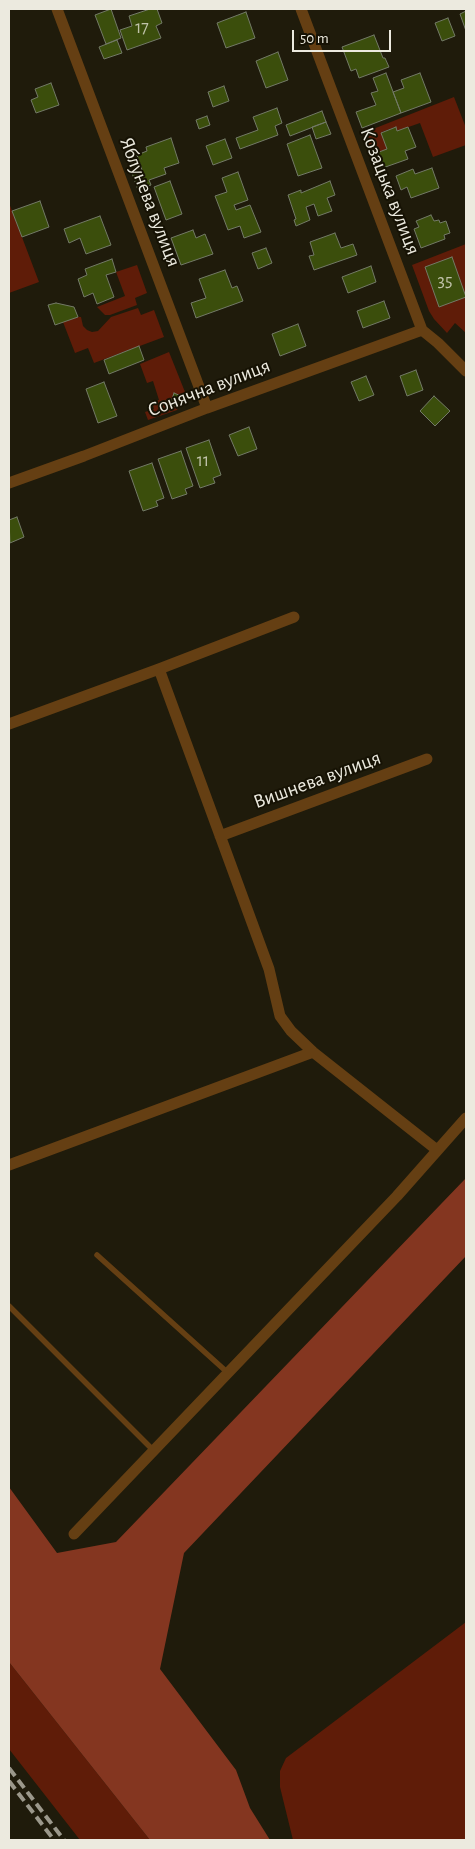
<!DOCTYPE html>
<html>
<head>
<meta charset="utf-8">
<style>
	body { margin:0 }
	#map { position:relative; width:475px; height:1849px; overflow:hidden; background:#1f1b0b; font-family:"Alegreya Sans",sans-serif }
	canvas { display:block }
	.frame { position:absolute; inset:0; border:10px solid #eceadf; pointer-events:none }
	.scale { position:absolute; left:292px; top:30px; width:99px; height:22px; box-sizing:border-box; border:2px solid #eceadf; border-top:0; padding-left:6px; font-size:15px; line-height:18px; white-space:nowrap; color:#eceadf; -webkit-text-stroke:4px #161204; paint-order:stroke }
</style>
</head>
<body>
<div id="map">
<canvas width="475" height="1849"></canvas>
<div class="frame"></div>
<div class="scale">50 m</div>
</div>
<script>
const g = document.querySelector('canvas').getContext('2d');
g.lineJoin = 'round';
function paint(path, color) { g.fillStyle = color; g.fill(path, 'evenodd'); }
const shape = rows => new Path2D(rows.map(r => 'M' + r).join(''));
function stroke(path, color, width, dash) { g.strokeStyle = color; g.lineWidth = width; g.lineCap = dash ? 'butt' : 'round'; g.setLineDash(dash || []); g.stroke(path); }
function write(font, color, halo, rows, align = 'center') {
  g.font = font + ' "Alegreya Sans",sans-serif'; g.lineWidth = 4; g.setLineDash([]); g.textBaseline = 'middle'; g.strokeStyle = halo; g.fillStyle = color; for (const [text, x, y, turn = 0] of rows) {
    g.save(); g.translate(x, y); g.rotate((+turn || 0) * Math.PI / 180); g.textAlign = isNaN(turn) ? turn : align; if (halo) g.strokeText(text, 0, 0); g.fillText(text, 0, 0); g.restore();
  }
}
paint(shape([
	[454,97,466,128,466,145,433,157,420,123,397,131,395,127,382,132,387,149,371,155,363,133],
	[9,203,39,282,9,293],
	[466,244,466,333,455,323,447,333,434,319,429,311,412,265],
	[137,265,147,293,135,298,137,305,110,315,105,315,97,307,125,296,116,272],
	[138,308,141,315,154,310,164,337,94,363,88,348,75,353,63,322,78,317,81,317,83,326,87,330,92,332,98,331,111,317],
	[169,352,185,392,177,410,148,420,145,412,154,409,152,402,159,400,153,381,147,383,140,364],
	[466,1622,466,1840,293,1840,280,1787,280,1771,286,1758],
	[9,1662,150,1840,80,1840,9,1749]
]), '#5f1c08');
paint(shape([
	[466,1178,466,1256,184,1553,160,1669,236,1770,250,1808,270,1840,150,1840,9,1662,9,1487,57,1553,116,1542]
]), '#843620');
const building = shape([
	[111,9,121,38,106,44,95,15,111,9],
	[150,9,157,9,162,23,156,26,161,38,127,50,120,30,132,26,129,16,150,9],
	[466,11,466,31,460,14,466,11],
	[246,12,255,38,226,48,217,23,246,12],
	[448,18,455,36,442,41,435,23,448,18],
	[374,35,383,58,385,58,389,67,359,78,356,69,351,71,342,47,374,35],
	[117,40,122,53,104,59,99,47,117,40],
	[278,52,288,80,266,88,256,61,278,52],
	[386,73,401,113,362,128,356,112,376,105,371,93,378,91,373,78,386,73],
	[420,73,431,102,401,113,393,92,404,88,401,80,420,73],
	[51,83,59,105,36,113,31,100,38,97,35,89,51,83],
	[224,86,229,101,213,107,208,92,224,86],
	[277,108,282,123,275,126,278,135,240,149,236,138,258,130,253,117,277,108],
	[322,111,326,122,290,136,286,125,322,111],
	[207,116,210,125,199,129,196,120,207,116],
	[326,122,331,134,316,139,312,127,326,122],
	[396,127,397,131,408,127,416,147,405,151,408,159,377,170,371,155,387,149,381,133,396,127],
	[310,135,322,168,298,176,287,144,310,135],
	[171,138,179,163,164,168,166,174,149,180,151,185,138,190,132,173,142,170,137,155,147,151,146,147,171,138],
	[225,139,232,158,213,165,206,146,225,139],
	[432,168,439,188,411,198,407,187,401,190,396,176,413,169,415,174,432,168],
	[238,172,248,200,234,205,236,210,250,205,261,232,244,238,240,226,228,230,215,196,227,192,222,178,238,172],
	[170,181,182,214,166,220,154,187,170,181],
	[330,181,335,195,327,198,332,211,318,216,314,204,306,207,310,220,296,226,294,220,296,219,288,195,301,190,301,193,330,181],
	[40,201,49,227,22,237,12,211,40,201],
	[431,215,434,221,439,220,440,223,446,221,450,233,444,235,445,239,421,248,414,229,419,227,416,221,431,215],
	[100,216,111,245,86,254,80,238,69,243,64,229,100,216],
	[193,230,196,238,205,234,213,254,181,265,171,238,193,230],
	[335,233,341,248,353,244,357,255,314,270,309,256,314,255,310,242,335,233],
	[266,248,272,263,258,269,252,253,266,248],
	[452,257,466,297,439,307,425,267,452,257],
	[112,259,116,272,106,275,114,297,97,304,93,293,84,297,78,279,87,275,85,269,112,259],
	[371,266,376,282,348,293,342,277,371,266],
	[225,270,232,288,237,286,243,301,196,318,191,303,206,298,199,279,225,270],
	[384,301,390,318,363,328,357,311,384,301],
	[56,303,74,307,78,317,55,325,48,305,56,303],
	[298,324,306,346,280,356,272,334,298,324],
	[139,346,144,360,109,374,104,360,139,346],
	[416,370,423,390,407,396,400,376,416,370],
	[366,376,374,395,359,401,351,382,366,376],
	[104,382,117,416,98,423,86,389,104,382],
	[174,393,181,396,177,407,170,405,174,393],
	[434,396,450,411,435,426,420,411,434,396],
	[249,427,257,449,238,456,229,435,249,427],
	[209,440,221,475,213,478,215,483,200,488,186,448,209,440],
	[181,451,193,486,185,489,187,494,172,499,158,459,181,451],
	[152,463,164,498,156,501,158,506,143,511,129,471,152,463],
	[17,517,24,537,10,543,9,520,17,517]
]);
paint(building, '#3b4e0c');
stroke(building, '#737a67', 1);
stroke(shape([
	[97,1255,228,1373],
	[9,1306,154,1451]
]), '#653f13', 5.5);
stroke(shape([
	[57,9,207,408],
	[301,9,422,330,438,343,466,371],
	[9,483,84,456,207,408,422,330],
	[159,669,269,969,280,1016,291,1031,313,1052,437,1150],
	[9,724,159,669,294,617],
	[220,836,427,759],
	[9,1165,313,1052],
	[74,1534,397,1196,466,1118]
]), '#653f13', 11);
stroke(shape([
	[9,1768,64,1840],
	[9,1781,54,1840]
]), '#9b988b', 4, [10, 5]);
write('18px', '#c0c3aa', null, [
	["17",142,28],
	["35",445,281],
	["11",203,461]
]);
write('20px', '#eceadf', '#161204', [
	["Козацька вулиця",390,191,69],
	["Яблунева вулиця",150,202,69],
	["Сонячна вулиця",209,388,-21],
	["Вишнева вулиця",317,780,-20]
]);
</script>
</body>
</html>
